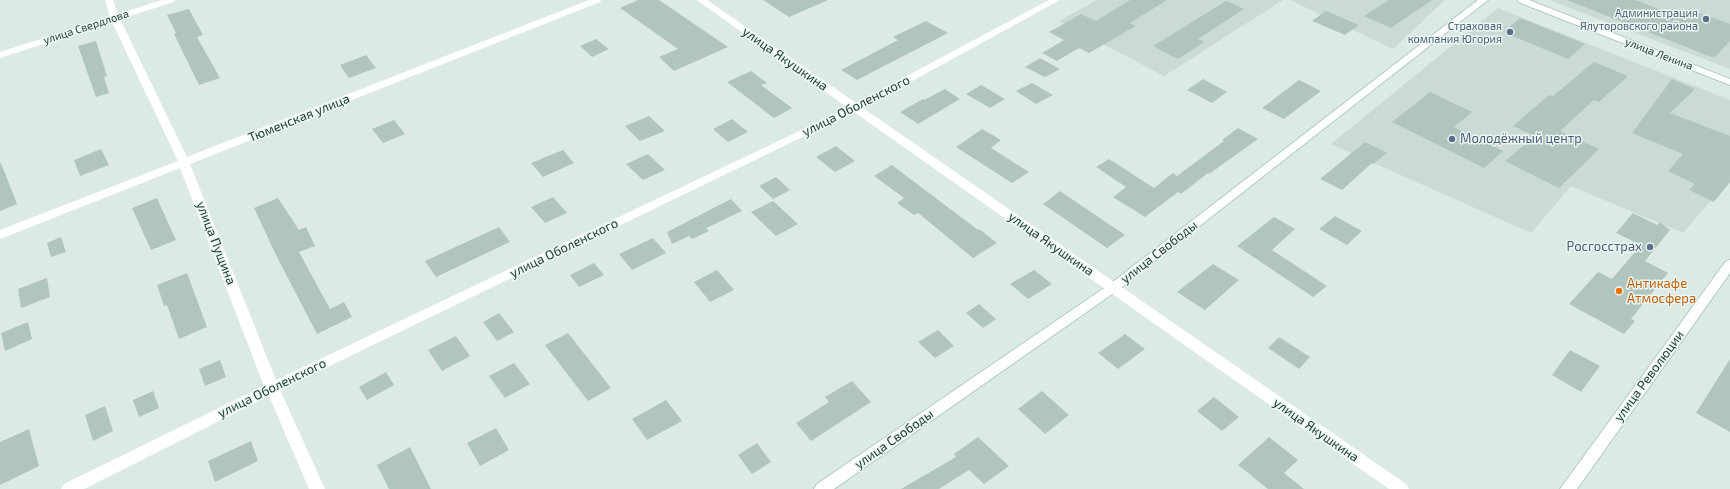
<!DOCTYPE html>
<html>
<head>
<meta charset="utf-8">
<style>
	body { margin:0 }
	canvas { display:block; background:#dceae5 }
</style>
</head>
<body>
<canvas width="1730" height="489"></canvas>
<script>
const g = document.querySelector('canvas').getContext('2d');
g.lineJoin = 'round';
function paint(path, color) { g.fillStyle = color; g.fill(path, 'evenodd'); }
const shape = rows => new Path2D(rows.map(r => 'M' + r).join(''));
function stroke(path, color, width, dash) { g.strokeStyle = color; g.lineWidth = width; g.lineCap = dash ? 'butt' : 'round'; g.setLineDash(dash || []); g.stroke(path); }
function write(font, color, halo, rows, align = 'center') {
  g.font = font + ' "Exo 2",sans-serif'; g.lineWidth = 3; g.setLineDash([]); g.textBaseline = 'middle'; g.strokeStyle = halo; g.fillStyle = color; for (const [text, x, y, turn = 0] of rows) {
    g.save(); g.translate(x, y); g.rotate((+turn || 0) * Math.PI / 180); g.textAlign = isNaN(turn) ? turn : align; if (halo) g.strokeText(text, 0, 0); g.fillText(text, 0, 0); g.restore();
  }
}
paint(shape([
	[1097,0,1283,0,1164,76,1059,21],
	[1290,0,1445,0,1393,49],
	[1549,0,1730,0,1730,69],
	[1498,8,1730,100,1730,178,1683,233,1571,186,1531,233,1331,144]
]), '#cadad4');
paint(shape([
	[638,0,659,0,728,47,674,71,659,57,678,49,620,8],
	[763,0,828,0,789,17],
	[1130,0,1167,0,1130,23,1136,26,1089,53,1079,48,1057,61,1042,53,1064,40,1049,32,1081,14,1096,21],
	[1389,0,1432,0,1391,28,1364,16],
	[1567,0,1635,0,1680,17,1689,9,1730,24,1730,41,1714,58],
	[1226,1,1244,9,1198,39,1204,42,1178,59,1153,46],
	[189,9,203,35,197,37,220,78,199,85,174,34,176,33,167,15],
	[1326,11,1359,25,1345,35,1312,21],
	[1520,18,1585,44,1568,59,1503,32],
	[926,21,948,33,857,80,841,70,898,40,893,37],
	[596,39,609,49,592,57,580,46],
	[96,41,107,76,104,77,109,93,96,97,78,46],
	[366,55,376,68,349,78,340,65],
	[1040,58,1060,69,1045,77,1025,67],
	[1594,62,1628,76,1599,102,1594,100,1560,131,1599,149,1559,188,1505,161,1535,136,1513,126,1549,95,1553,96],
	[751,71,767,83,761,85,792,108,774,118,727,82],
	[1203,79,1227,92,1212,103,1187,90],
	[1672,79,1695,89,1670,113,1730,136,1730,182,1714,202,1689,190,1695,184,1668,171,1683,154,1632,133],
	[1299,80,1321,91,1284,119,1262,108],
	[1032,83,1053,95,1036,104,1016,91],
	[981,85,1005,99,990,108,966,94],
	[945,89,960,99,918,124,900,112,923,99,924,100],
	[1430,92,1472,112,1454,127,1503,151,1484,168,1392,122],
	[649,116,665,131,640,141,625,126],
	[732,119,748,132,728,142,713,129],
	[394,120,405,134,383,143,372,129],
	[1238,128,1258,139,1209,174,1208,173,1181,194,1178,192,1145,217,1113,197,1126,187,1096,167,1109,159,1154,188,1173,173,1177,176,1224,141,1222,140],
	[982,129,1001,140,991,148,1029,172,1012,183,956,147],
	[1365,142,1387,153,1373,164,1372,163,1342,190,1320,179],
	[836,146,855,161,835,172,816,157],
	[101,149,109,165,80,176,74,160],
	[563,150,574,163,543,177,531,163],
	[648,154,665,170,643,180,626,164],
	[1,163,17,204,0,211,0,164],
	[892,165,978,230,979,229,997,243,973,258,918,213,914,215,897,203,904,198,874,176],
	[776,177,790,190,773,199,759,186],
	[1060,191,1125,235,1107,248,1043,204],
	[553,197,567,213,545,223,531,207],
	[157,198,176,240,151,250,132,208],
	[278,198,299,230,306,227,315,246,299,252,330,309,344,302,352,317,317,334,277,257,254,208],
	[731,199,742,211,706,228,709,231,692,239,689,236,672,244,667,232],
	[773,201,798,224,776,236,751,212],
	[1633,213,1657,225,1660,222,1670,230,1645,261,1668,273,1631,319,1635,321,1624,334,1569,304,1598,272,1612,279,1641,245,1616,233],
	[1335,216,1362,231,1347,245,1319,229],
	[1274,217,1295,229,1272,250,1327,286,1313,297,1237,246],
	[499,227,510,242,436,277,425,261],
	[61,237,66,252,51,257,47,243],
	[653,238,666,253,632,270,619,254],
	[594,263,604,275,579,287,570,275],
	[1213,264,1239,280,1205,310,1177,292],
	[717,270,734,290,710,302,694,282],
	[1034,270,1052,284,1028,299,1010,284],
	[187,273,207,327,179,339,167,305,164,306,157,285],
	[47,278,50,297,21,308,18,289],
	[979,304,996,319,983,328,966,313],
	[499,313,514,332,497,341,483,322],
	[28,322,32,339,5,351,1,333],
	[938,330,954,346,935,358,918,342],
	[568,333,611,388,588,401,545,345],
	[1125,334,1145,349,1118,369,1098,353],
	[456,336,470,356,442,371,428,350],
	[1279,337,1310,357,1299,369,1268,348],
	[1570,350,1600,366,1581,392,1552,375],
	[1730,359,1730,432,1696,413],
	[220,360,226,377,205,386,199,369],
	[514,363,530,384,505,398,489,376],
	[386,372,394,385,367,400,359,387],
	[852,381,871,402,811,441,796,423,829,402,825,397],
	[153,391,159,408,139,417,133,400],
	[1042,391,1069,415,1045,434,1018,409],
	[1214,397,1239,417,1222,431,1197,411],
	[666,400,682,421,647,440,632,419],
	[105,406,113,431,93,441,85,415],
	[496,428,509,450,480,466,467,443],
	[29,429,39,466,0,485,0,442],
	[978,437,1009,466,984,484,969,470,939,489,901,489,956,457,954,454],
	[1269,437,1298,460,1284,473,1304,489,1268,489,1238,465],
	[251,441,258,461,215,482,208,461],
	[757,443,771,462,752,474,738,455],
	[410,447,431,489,389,489,377,465]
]), '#b1c5bf');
const secondary = shape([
	[1478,0,1488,0,1118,290,834,489,814,489,817,484,1110,284,1478,0],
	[1517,0,1529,0,1730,79,1730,85,1518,2,1517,0],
	[1730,260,1730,273,1577,489,1560,489,1726,261,1730,260]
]);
stroke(secondary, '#aecbc3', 2);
paint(shape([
	[105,0,113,0,118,14,162,0,175,0,174,2,120,19,187,157,589,0,601,0,600,2,190,164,276,380,848,108,697,0,707,0,856,103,1049,0,1060,0,863,108,1406,484,1409,489,1389,489,854,112,280,390,325,489,309,489,269,396,84,489,61,489,64,484,264,386,180,168,0,239,0,230,178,161,112,22,0,58,0,52,110,17,105,0]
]), '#fff');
paint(secondary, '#fff');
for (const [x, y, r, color] of [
	[1706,19,4,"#5c6f8a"],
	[1510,32,4,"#5c6f8a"],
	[1452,139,4,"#5c6f8a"],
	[1650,247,4,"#5c6f8a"],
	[1619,291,4,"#e8710a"]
]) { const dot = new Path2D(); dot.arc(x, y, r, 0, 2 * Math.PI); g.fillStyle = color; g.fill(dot); stroke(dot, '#ecf7f3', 1.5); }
write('11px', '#4e5e75', '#ecf7f3', [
	["Администрация",1698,13],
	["Ялуторовского района",1698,26],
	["Страховая",1502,26],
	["компания Югория",1502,39]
], 'right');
write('11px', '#1d3a35', '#ecf7f3', [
	["улица Свердлова",86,27,-18],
	["улица Ленина",1659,54,21]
]);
write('13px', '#1d3a35', '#ecf7f3', [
	["улица Якушкина",785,59,35],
	["улица Оболенского",856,106,-27],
	["Тюменская улица",299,118,-22],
	["улица Пущина",216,243,69],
	["улица Якушкина",1051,244,35],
	["улица Оболенского",564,248,-26],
	["улица Свободы",1159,252,-38],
	["улица Революции",1649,376,-54],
	["улица Оболенского",272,388,-26],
	["улица Якушкина",1316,430,35],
	["улица Свободы",894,439,-35]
]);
write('13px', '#4e5e75', '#ecf7f3', [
	["Молодёжный центр",1460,139],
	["Росгосстрах",1642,247,"right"]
], 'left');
write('13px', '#c56008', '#ecf7f3', [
	["Антикафе",1627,284],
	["Атмосфера",1627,299]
], 'left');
</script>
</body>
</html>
